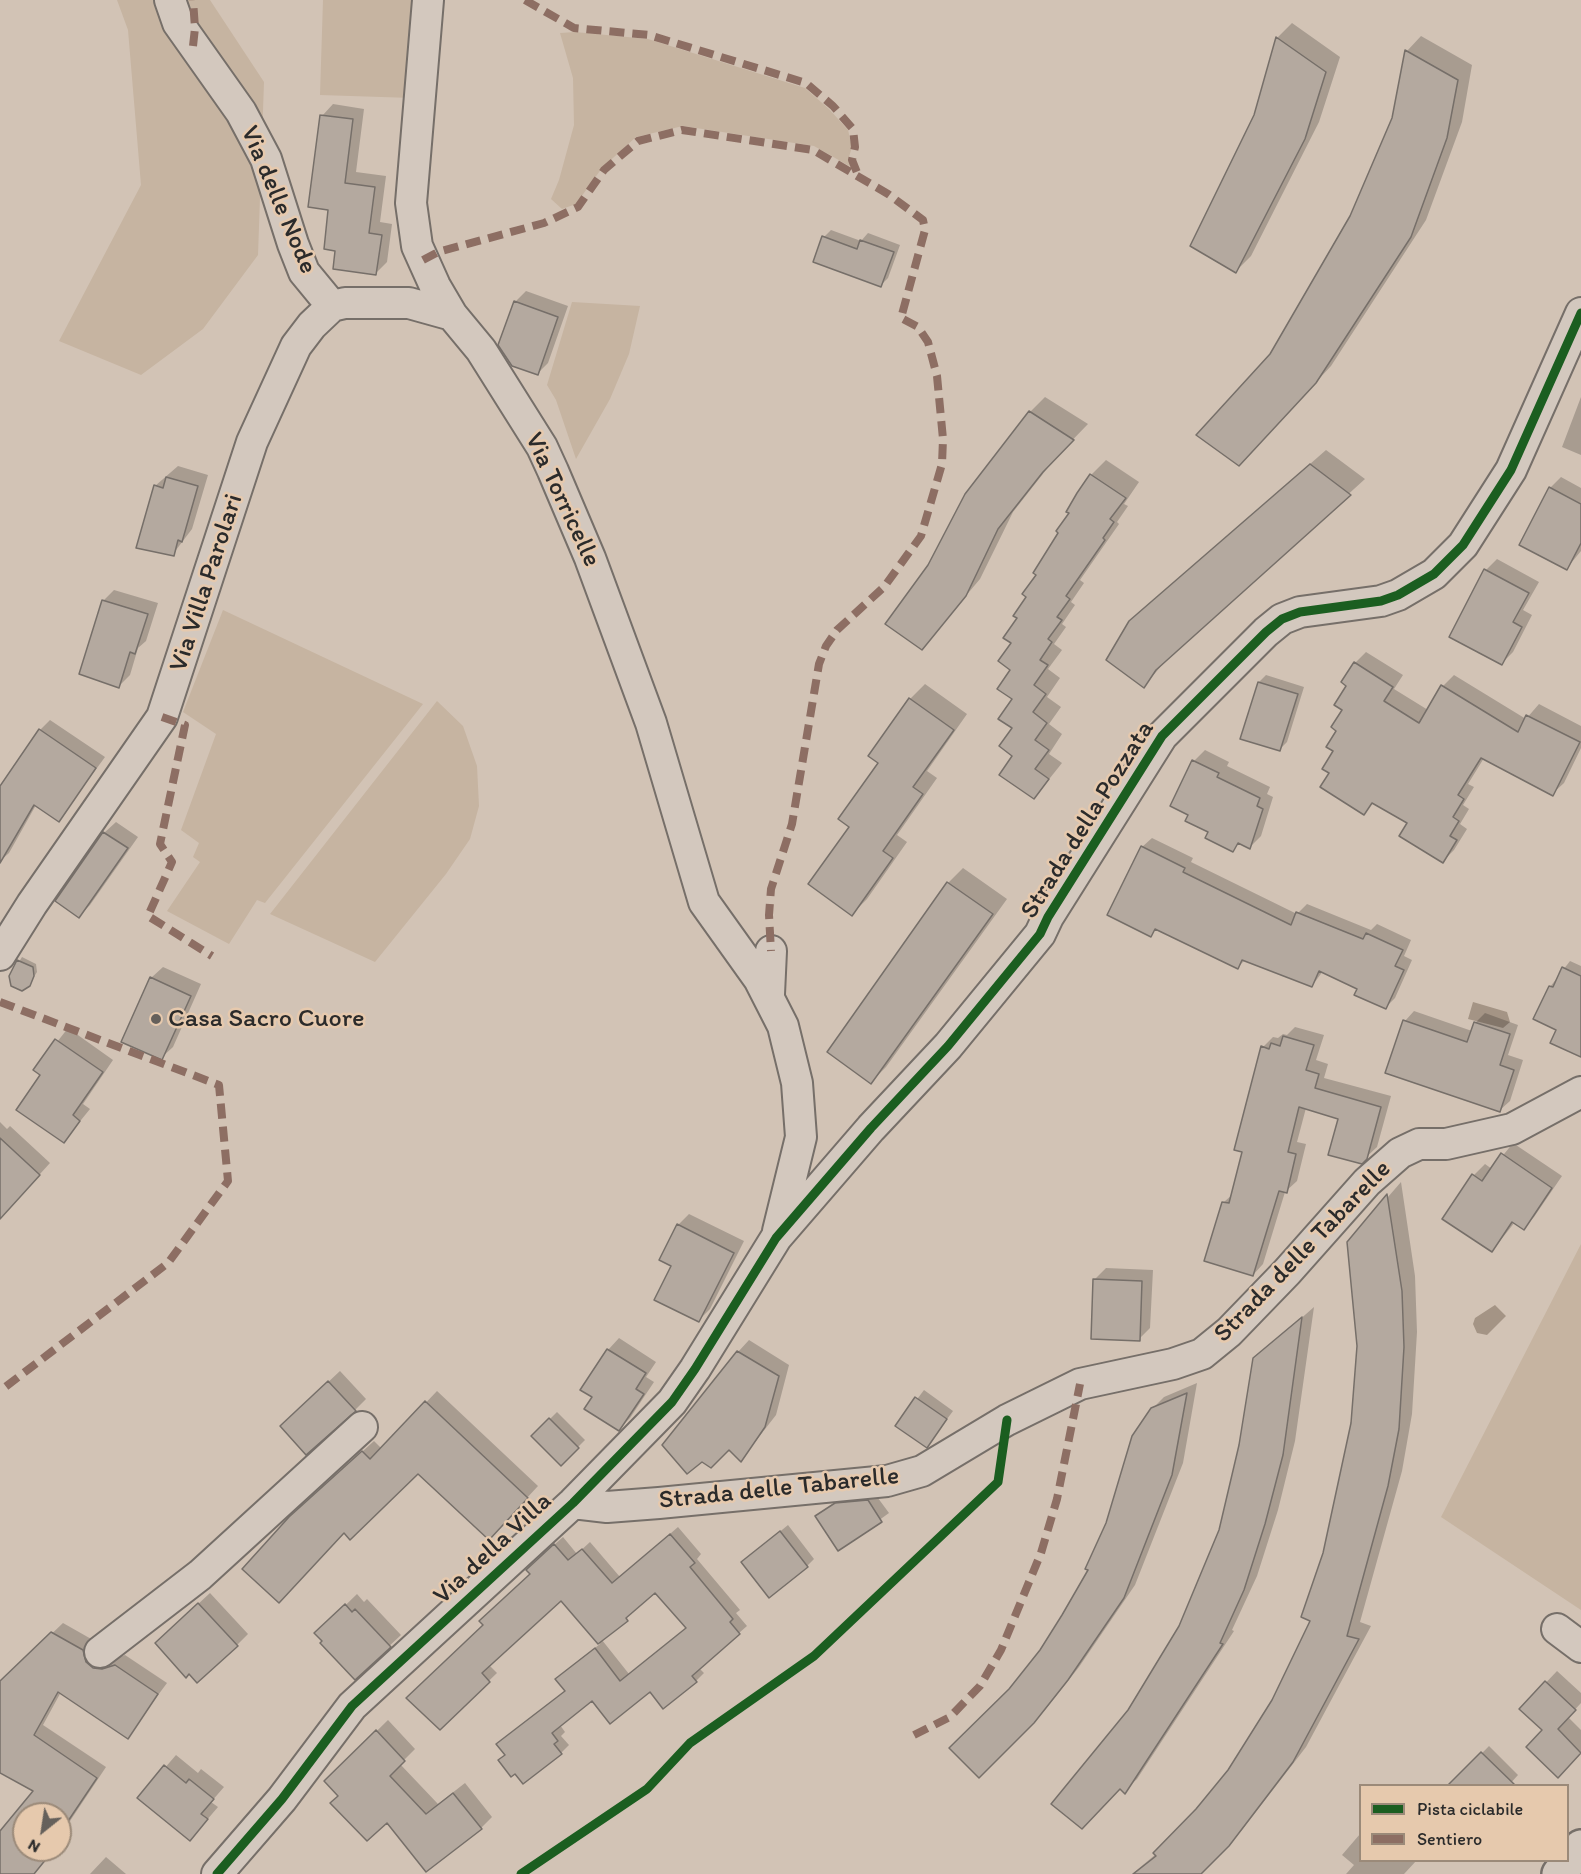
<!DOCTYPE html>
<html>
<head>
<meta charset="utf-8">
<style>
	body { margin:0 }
	#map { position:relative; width:1581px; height:1874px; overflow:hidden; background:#d2c3b5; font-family:Itim,sans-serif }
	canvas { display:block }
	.legend { position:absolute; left:1359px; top:1784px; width:210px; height:78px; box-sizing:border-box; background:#e6c9ad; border:2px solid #9b8a79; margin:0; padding:8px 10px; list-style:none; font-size:18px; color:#2b2b2b }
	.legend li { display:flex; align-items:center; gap:12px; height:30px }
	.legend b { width:30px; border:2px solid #9b8a79 }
	.north { position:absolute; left:12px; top:1802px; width:60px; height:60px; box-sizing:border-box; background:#e6c9ad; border:2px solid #9b8a79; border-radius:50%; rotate:210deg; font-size:16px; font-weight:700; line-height:24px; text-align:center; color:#2b2b2b }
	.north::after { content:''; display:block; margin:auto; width:21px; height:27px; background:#65605b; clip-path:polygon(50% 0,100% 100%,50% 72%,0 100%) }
</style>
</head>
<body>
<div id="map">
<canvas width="1581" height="1874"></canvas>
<ul class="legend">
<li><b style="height:8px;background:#1b5e20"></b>Pista ciclabile</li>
<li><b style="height:8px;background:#8d6e63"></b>Sentiero</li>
</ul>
<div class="north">N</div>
</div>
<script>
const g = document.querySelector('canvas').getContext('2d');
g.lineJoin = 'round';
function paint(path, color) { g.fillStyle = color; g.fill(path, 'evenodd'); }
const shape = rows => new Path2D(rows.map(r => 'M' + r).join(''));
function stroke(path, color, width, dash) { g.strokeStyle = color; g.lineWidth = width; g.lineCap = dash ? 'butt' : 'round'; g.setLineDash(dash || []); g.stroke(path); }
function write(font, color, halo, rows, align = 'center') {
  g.font = font + ' Itim,sans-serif'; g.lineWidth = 5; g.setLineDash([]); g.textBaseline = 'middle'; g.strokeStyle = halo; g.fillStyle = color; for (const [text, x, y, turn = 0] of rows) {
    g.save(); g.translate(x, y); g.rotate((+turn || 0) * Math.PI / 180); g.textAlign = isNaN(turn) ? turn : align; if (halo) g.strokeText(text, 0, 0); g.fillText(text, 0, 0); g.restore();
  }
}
paint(shape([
	[117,0,210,0,264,82,258,255,203,329,141,375,59,341,141,185,128,30],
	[323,0,414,0,412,98,320,95],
	[575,32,648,39,805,88,829,109,848,130,852,147,848,160,851,167,814,146,683,126,636,137,602,168,576,204,562,209,551,199,559,180,574,125,573,78,560,33],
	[572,302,640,306,629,354,610,399,576,459,556,400,547,385],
	[223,610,423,704,265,903,257,900,229,944,167,911,200,862,193,857,199,843,181,830,216,734,183,712],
	[437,701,463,726,477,766,479,806,470,839,446,874,375,962,270,914],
	[1581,1244,1581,1610,1441,1517]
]), '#c6b4a1');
paint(shape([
	[1473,1002,1507,1012,1510,1022,1503,1028,1468,1019],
	[1495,1305,1506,1316,1487,1335,1477,1333,1473,1324,1475,1318]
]), '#a49485');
paint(shape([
	[1292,23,1340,57,1319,122,1251,256,1236,271,1256,116,1277,38],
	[1421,36,1472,65,1462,122,1426,220,1331,366,1254,449,1271,355,1351,217,1393,119,1407,51],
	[333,104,364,109,356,172,386,176,380,222,392,224,387,262,376,273,337,250,330,209,322,116],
	[831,230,861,241,868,233,900,245,888,278,881,285,824,237],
	[526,291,568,306,548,363,537,374,515,302],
	[1045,397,1088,424,1057,456,1013,512,980,579,922,648,930,566,1030,412],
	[1581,397,1581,455,1562,447],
	[1326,450,1365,479,1169,657,1144,686,1130,622],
	[1106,460,1139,482,1124,504,1128,506,1117,522,1119,524,1080,580,1084,583,1071,602,1075,605,1062,624,1066,627,1054,644,1062,650,1048,669,1060,678,1047,697,1061,707,1049,724,1062,734,1049,754,1062,763,1034,798,1014,756,1013,643,1019,618,1038,575,1035,573,1092,474],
	[178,466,208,475,192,529,173,554,155,486],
	[1561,477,1581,488,1581,551,1567,568,1550,488],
	[1497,559,1539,582,1523,610,1532,615,1513,652,1502,663,1486,570],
	[114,590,158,603,146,641,138,648,130,675,119,686,103,601],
	[1366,652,1403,675,1394,689,1428,710,1443,686,1454,675,1526,719,1539,704,1581,726,1581,748,1564,783,1552,794,1484,758,1468,784,1474,787,1463,805,1469,809,1460,824,1467,829,1454,850,1443,861,1409,822,1374,802,1363,813,1331,773,1348,685,1355,663],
	[1266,675,1304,687,1287,742,1280,749,1259,682],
	[925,684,967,714,927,771,937,778,897,835,907,842,867,899,852,914,851,827,910,699],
	[50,720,105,757,59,820,36,805,9,853,0,861,0,788,40,730],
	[1205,750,1229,762,1227,766,1270,787,1267,794,1273,797,1261,836,1250,847,1240,842,1233,850,1190,814,1194,761],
	[116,822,138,837,90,905,79,916,57,901,104,833],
	[1152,838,1193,858,1191,862,1297,914,1307,904,1371,930,1377,924,1411,940,1404,956,1412,960,1395,998,1385,1008,1359,988,1323,971,1312,986,1245,960,1237,968,1157,928,1151,935,1142,847],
	[963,868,1007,899,886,1067,871,1082,829,1052,948,883],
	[22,957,36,964,37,972,29,985,10,977],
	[1570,961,1581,966,1581,1055,1558,1029,1550,987],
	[163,967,201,984,173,1047,161,1058,151,978],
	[1414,1011,1472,1031,1475,1023,1485,1013,1518,1025,1508,1055,1523,1060,1510,1101,1500,1110,1405,1021],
	[1295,1027,1324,1035,1316,1060,1328,1064,1324,1078,1391,1096,1377,1147,1361,1162,1340,1118,1306,1108,1297,1142,1306,1144,1297,1181,1285,1192,1263,1264,1253,1275,1224,1202,1233,1194,1243,1151,1263,1047,1273,1037,1278,1038,1283,1034,1287,1035],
	[68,1028,113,1060,83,1104,90,1109,64,1141,42,1074,36,1069],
	[0,1122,7,1129,10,1126,50,1163,0,1218],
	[1513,1143,1562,1176,1534,1217,1523,1228,1515,1222,1492,1251,1474,1175,1485,1164,1492,1169],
	[1401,1182,1415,1276,1417,1332,1412,1414,1402,1471,1360,1622,1371,1626,1306,1747,1242,1830,1200,1874,1132,1874,1156,1854,1229,1771,1274,1701,1312,1620,1352,1424,1358,1346,1349,1242],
	[689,1214,744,1241,710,1309,698,1321,673,1265,678,1225],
	[1106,1268,1153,1270,1150,1328,1139,1339,1095,1279],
	[1314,1307,1295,1441,1278,1510,1257,1576,1232,1630,1234,1631,1137,1779,1124,1791,1120,1788,1129,1711,1180,1626,1221,1531,1240,1445,1255,1359],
	[619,1338,656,1362,646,1377,654,1382,630,1418,619,1429,594,1397,582,1390,608,1350],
	[749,1340,789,1365,776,1415,741,1460,738,1352],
	[340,1371,366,1399,355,1410,293,1415],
	[1197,1383,1183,1463,1135,1585,1079,1667,1045,1710,979,1776,1011,1689,1041,1651,1090,1569,1152,1409,1164,1397],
	[924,1390,953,1411,927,1446,897,1426],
	[437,1391,538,1486,500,1527,418,1472,344,1531,302,1506,374,1441,382,1449],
	[557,1412,585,1440,561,1464,533,1436],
	[875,1494,889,1513,839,1549,817,1516,844,1497],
	[788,1525,814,1559,807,1566,743,1562],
	[678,1527,701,1554,697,1559,740,1610,736,1613,747,1626,699,1668,704,1673,696,1681,592,1699,560,1725,565,1732,561,1736,569,1745,561,1753,516,1772,500,1760,506,1754,506,1737,566,1690,565,1671,600,1644,561,1599,489,1665,497,1673,440,1728,485,1625,531,1574,535,1562,563,1537,577,1554,590,1542,620,1577],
	[655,1591,687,1628,629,1674,602,1640],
	[210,1593,248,1634,237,1645,168,1632],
	[357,1594,364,1602,367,1599,401,1635,355,1678,317,1633],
	[63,1623,93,1640,113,1660,125,1655,167,1683,127,1737,61,1692,43,1725,106,1767,60,1836,60,1814,24,1814,24,1850,53,1850,34,1874,0,1874,0,1833,44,1780,0,1771,0,1683],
	[1557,1671,1581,1693,1581,1703,1568,1717,1581,1730,1581,1752,1569,1764,1544,1730,1521,1709],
	[388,1720,415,1749,400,1764,438,1804,465,1783,492,1817,481,1828,387,1820,340,1796,337,1770],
	[1489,1746,1518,1775,1508,1786,1450,1786],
	[176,1755,198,1773,201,1769,224,1787,211,1802,218,1807,200,1828,139,1798],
	[1360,1834,1360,1860,1417,1860,1404,1874,1346,1874,1354,1865,1342,1855],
	[106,1857,126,1874,90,1874]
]), '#0003');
const building = shape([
	[1276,37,1326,72,1305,139,1236,273,1190,246,1254,115,1276,37],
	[1405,50,1458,80,1447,138,1411,237,1316,383,1239,466,1196,435,1270,354,1350,216,1392,118,1405,50],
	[320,115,353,119,345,183,375,187,369,233,382,235,376,275,333,269,335,251,324,249,328,210,308,207,320,115],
	[822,236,857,249,860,240,894,252,881,287,813,262,822,236],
	[514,301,558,317,538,375,512,366,498,345,514,301],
	[1029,411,1074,440,1043,472,998,529,966,596,922,650,885,624,928,565,965,494,1029,411],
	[1310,464,1351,495,1156,670,1144,688,1106,660,1129,621,1310,464],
	[1090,474,1126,498,1110,519,1114,522,1103,538,1105,540,1066,596,1070,599,1057,617,1062,620,1048,639,1052,642,1040,660,1048,665,1034,685,1046,694,1033,712,1047,723,1035,740,1049,750,1035,769,1049,779,1034,799,999,775,1012,756,999,746,1012,728,998,719,1012,699,997,689,1010,670,998,661,1011,643,1003,638,1017,618,1013,616,1026,597,1022,594,1036,575,1033,573,1058,533,1056,531,1069,513,1066,512,1077,493,1090,474],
	[166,477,198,486,182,542,178,540,174,556,136,548,154,485,163,488,166,477],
	[1549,487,1581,504,1581,543,1567,570,1519,545,1549,487],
	[1484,569,1529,593,1513,622,1522,627,1502,665,1449,637,1484,569],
	[102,600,148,614,135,654,130,652,119,688,79,674,102,600],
	[1354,662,1393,687,1384,701,1419,723,1441,685,1518,732,1526,715,1580,742,1553,796,1481,758,1458,795,1464,799,1453,817,1459,821,1450,836,1457,840,1443,863,1399,836,1407,823,1372,803,1364,815,1320,787,1329,773,1322,769,1333,751,1326,747,1336,731,1331,727,1342,710,1334,705,1346,686,1341,682,1354,662],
	[1258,682,1298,694,1280,751,1240,739,1258,682],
	[909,698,954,730,913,787,923,794,883,851,893,858,852,916,808,884,849,827,838,819,878,763,868,756,909,698],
	[39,729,96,768,59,822,34,805,0,863,0,786,39,729],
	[1192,760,1219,773,1217,777,1260,798,1257,806,1263,809,1250,849,1238,843,1233,852,1205,838,1208,832,1185,821,1188,815,1170,806,1192,760],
	[103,832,128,848,79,918,55,901,103,832],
	[1141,846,1185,868,1183,872,1291,925,1296,912,1363,939,1366,933,1403,950,1395,966,1404,970,1386,1009,1354,995,1357,989,1319,971,1312,987,1242,960,1238,969,1155,929,1151,937,1107,915,1141,846],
	[947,882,993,914,871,1084,827,1052,947,882],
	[17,960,33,967,34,976,30,986,22,991,11,986,9,976,17,960],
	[1562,967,1581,976,1581,1057,1550,1043,1556,1030,1533,1019,1549,986,1553,987,1562,967],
	[150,977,191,996,162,1060,121,1042,150,977],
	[1403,1020,1467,1042,1474,1022,1510,1034,1500,1065,1514,1070,1500,1112,1385,1073,1403,1020],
	[1283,1036,1314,1045,1306,1070,1319,1074,1315,1088,1381,1107,1367,1159,1362,1164,1328,1155,1338,1119,1299,1107,1288,1152,1296,1154,1287,1193,1279,1191,1253,1276,1204,1261,1222,1202,1229,1203,1242,1152,1234,1150,1261,1046,1269,1049,1271,1043,1280,1046,1283,1036],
	[55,1039,103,1072,73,1115,80,1121,64,1143,16,1110,40,1075,33,1070,55,1039],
	[0,1138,40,1175,0,1219,0,1138],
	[1501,1153,1552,1188,1524,1230,1512,1222,1492,1252,1442,1219,1472,1174,1482,1181,1501,1153],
	[1387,1194,1402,1291,1404,1347,1399,1429,1388,1486,1347,1636,1359,1639,1293,1762,1229,1846,1201,1874,1133,1874,1156,1856,1153,1853,1196,1809,1228,1770,1272,1700,1310,1621,1301,1617,1323,1553,1351,1423,1357,1346,1347,1242,1387,1194],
	[677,1224,734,1253,699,1322,654,1300,671,1266,659,1260,677,1224],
	[1093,1279,1142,1281,1140,1341,1091,1339,1093,1279],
	[1302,1317,1283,1455,1265,1524,1244,1590,1220,1643,1223,1644,1125,1794,1120,1789,1082,1829,1051,1804,1128,1710,1179,1626,1219,1530,1239,1445,1253,1358,1302,1317],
	[607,1349,646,1373,636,1389,644,1394,619,1431,584,1409,592,1397,580,1390,607,1349],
	[737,1351,779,1376,765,1427,741,1462,729,1450,711,1468,702,1462,687,1474,662,1445,737,1351],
	[328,1381,356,1411,306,1455,280,1426,328,1381],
	[1187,1393,1172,1475,1124,1598,1068,1680,1034,1723,979,1778,949,1748,1009,1689,1040,1650,1062,1615,1088,1570,1085,1569,1106,1523,1132,1436,1151,1408,1187,1393],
	[915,1397,947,1419,927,1448,895,1426,915,1397],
	[425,1401,528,1498,489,1540,418,1474,350,1540,344,1533,279,1603,242,1569,289,1517,362,1451,370,1459,425,1401],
	[549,1418,579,1448,561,1466,531,1436,549,1418],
	[868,1500,882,1522,838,1551,815,1516,835,1503,868,1500],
	[780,1531,808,1567,769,1598,741,1562,780,1531],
	[670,1534,695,1563,690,1567,733,1619,730,1622,740,1634,692,1676,697,1682,663,1709,650,1692,610,1724,592,1701,552,1733,558,1741,554,1744,562,1754,523,1784,515,1774,511,1777,498,1760,505,1755,496,1744,565,1691,555,1679,595,1648,620,1681,686,1628,655,1593,626,1618,628,1621,598,1644,561,1601,482,1673,490,1682,440,1730,406,1698,483,1625,479,1621,530,1574,526,1570,554,1544,568,1560,582,1549,612,1583,670,1534],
	[198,1603,238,1646,197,1683,189,1674,186,1678,155,1643,198,1603],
	[345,1604,352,1612,355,1609,391,1647,355,1680,320,1643,322,1641,314,1633,345,1604],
	[51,1632,83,1650,86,1662,93,1668,102,1669,115,1665,158,1694,128,1739,58,1692,34,1735,97,1778,60,1833,60,1814,24,1814,24,1850,49,1850,51,1853,34,1874,0,1874,0,1831,33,1791,0,1773,0,1681,51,1632],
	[1545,1681,1576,1710,1558,1729,1581,1753,1558,1778,1526,1747,1542,1730,1519,1709,1545,1681],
	[376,1730,405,1761,390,1776,426,1814,453,1793,482,1829,426,1872,387,1823,367,1841,330,1803,338,1796,324,1781,376,1730],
	[1481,1752,1515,1785,1448,1785,1481,1752],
	[164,1765,186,1783,189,1779,214,1799,201,1814,208,1819,190,1841,137,1798,164,1765]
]);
paint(building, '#b4a99f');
stroke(building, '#766f69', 1.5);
const minor = shape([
	[170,0,178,23,241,112,266,159,293,244,304,272,332,306],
	[428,0,411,203,417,246,435,286,452,315,481,350,542,447,553,471,590,558,651,723,704,902,759,979,783,1026,797,1083,801,1137,778,1231],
	[0,955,32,904,162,717,252,442,296,346,312,325,332,306,345,303,409,303,452,315],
	[769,994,771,951],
	[573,1503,607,1507,659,1503,887,1481,922,1471,1007,1420,1080,1384,1173,1364,1202,1354,1229,1332,1287,1272,1367,1182,1400,1153,1419,1144,1446,1144,1512,1129,1581,1092],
	[1557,1629,1581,1647],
	[100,1652,200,1575,362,1427],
	[217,1874,282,1799,352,1706,573,1503,672,1402,695,1369,776,1238,871,1128,948,1046,1040,934,1048,917,1162,736,1266,632,1282,619,1300,612,1381,601,1398,595,1434,574,1463,545,1511,470,1581,313]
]);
const major = shape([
	[1559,1874,1581,1847]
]);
stroke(minor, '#766f69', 34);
stroke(major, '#766f69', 38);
stroke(minor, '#d3c8be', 30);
stroke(major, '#d3c8be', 33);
stroke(shape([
	[525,0,574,28,649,35,806,83,833,106,853,129,855,147,852,160,858,175],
	[193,46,195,28,193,0],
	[423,260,438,252,544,223,578,207,604,170,638,141,682,130,813,150,888,194,923,220,925,230,901,318,918,327,928,342,937,376,943,439,942,464,921,536,884,587,837,630,826,646,819,664,792,824,771,889,769,915,771,951],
	[162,717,185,725,160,844,172,862,148,916,212,956],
	[0,1002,219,1085,228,1181,168,1263,0,1391],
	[914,1735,950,1717,980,1686,1001,1650,1041,1553,1057,1499,1080,1384]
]), '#8d6e63', 8, [15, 8]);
stroke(shape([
	[217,1874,282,1799,352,1706,573,1503,672,1402,695,1369,776,1238,871,1128,948,1046,1040,934,1048,917,1162,736,1266,632,1282,619,1300,612,1381,601,1398,595,1434,574,1463,545,1511,470,1581,313],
	[521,1874,647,1789,690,1743,814,1656,998,1482,1007,1420]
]), '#1b5e20', 9);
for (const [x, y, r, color] of [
	[156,1019,6,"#65605b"]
]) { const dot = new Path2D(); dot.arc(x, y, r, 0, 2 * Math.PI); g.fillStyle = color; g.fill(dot); stroke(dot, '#e6c9ad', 2); }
write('26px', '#2b2b2b', '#e6c9ad', [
	["Via delle Node",278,200,67],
	["Via Torricelle",562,500,65],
	["Via Villa Parolari",207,583,-72],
	["Strada della Pozzata",1088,820,-58],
	["Strada delle Tabarelle",1303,1252,-46],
	["Strada delle Tabarelle",779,1489,-6],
	["Via della Villa",493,1549,-43]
]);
write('26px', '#2b2b2b', '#e6c9ad', [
	["Casa Sacro Cuore",168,1019]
], 'left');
</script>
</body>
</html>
